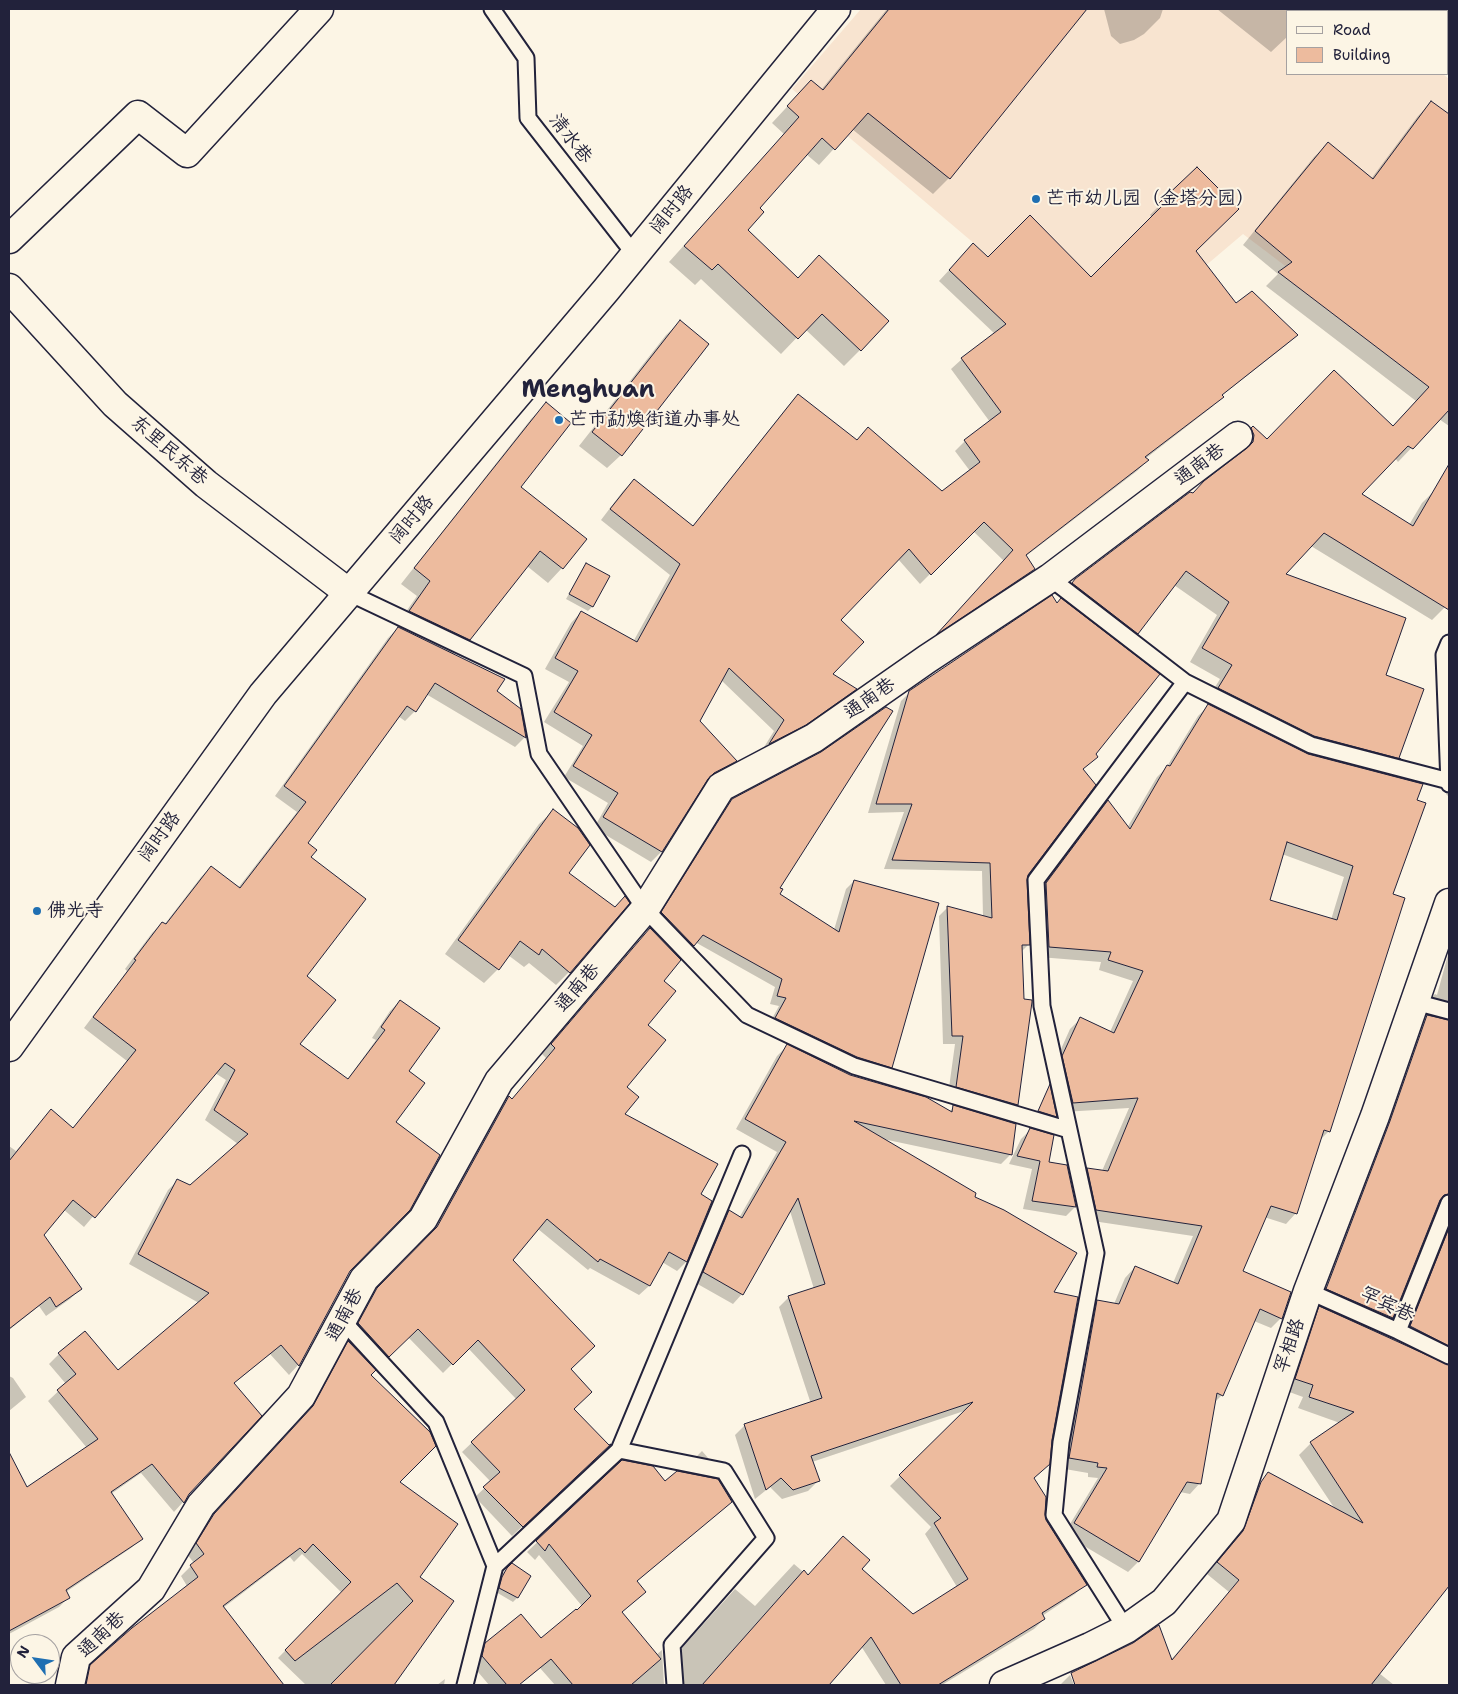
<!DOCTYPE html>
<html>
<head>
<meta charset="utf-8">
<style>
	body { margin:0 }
	#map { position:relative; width:1458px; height:1694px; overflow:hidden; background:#fcf5e5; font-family:"Shantell Sans",sans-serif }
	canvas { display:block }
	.frame { position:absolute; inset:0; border:10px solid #22223b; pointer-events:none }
	.legend { position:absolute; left:1286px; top:10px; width:162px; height:65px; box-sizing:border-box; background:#fcf5e5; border:1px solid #a5a1a1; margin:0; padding:6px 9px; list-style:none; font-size:15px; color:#22223b }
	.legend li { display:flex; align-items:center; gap:10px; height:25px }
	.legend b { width:25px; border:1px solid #a5a1a1 }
	.north { position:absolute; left:10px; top:1634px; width:50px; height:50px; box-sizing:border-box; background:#fcf5e5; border:1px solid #a5a1a1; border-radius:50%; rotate:301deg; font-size:14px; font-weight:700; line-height:20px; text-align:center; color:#22223b }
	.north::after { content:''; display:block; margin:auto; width:18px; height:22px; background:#1f6fb2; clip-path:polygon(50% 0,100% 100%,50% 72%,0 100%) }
</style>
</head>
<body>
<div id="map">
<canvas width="1458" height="1694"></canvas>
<div class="frame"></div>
<ul class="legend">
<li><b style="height:6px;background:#fcf5e5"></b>Road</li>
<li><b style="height:14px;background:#edbb9e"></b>Building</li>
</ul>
<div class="north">N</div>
</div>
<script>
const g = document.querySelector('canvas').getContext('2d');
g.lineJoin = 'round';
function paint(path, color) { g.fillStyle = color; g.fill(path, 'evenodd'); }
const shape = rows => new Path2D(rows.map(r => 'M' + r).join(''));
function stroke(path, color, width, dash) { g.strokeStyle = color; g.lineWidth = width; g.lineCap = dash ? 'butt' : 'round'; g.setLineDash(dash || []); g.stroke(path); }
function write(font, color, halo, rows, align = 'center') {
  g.font = font + ' "Shantell Sans","LXGW WenKai TC",sans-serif'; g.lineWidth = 4; g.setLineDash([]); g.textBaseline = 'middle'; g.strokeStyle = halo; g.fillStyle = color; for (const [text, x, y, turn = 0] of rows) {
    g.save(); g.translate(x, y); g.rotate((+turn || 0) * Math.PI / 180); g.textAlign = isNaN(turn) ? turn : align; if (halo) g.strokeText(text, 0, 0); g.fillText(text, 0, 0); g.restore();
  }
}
paint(shape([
	[861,9,1353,9,1356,11,1287,11,1287,74,1443,74,1449,79,1449,390,1243,234,1099,356,976,245,792,89]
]), '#f8e4d0');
paint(shape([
	[887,9,1086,9,949,178,933,194,852,129,819,165,806,154,758,208,746,230,860,350,844,366,805,329,781,354,701,279,695,285,669,262,784,134,772,123,811,81,821,90],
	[1104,9,1163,9,1160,18,1144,34,1134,40,1120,44,1111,36],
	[1217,9,1295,9,1298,11,1287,11,1287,37,1271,52],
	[1432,102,1449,116,1449,426,1439,419,1398,462,1395,458,1360,494,1409,525,1422,503,1435,490,1449,498,1449,589,1445,607,1432,620,1311,546,1283,574,1384,675,1398,758,1385,771,1295,748,1391,895,1329,1131,1319,1141,1296,1213,1286,1224,1264,1217,1241,1272,1281,1318,1271,1328,1254,1321,1222,1395,1214,1403,1200,1483,1190,1494,1180,1492,1138,1562,1128,1572,1064,1534,1098,1478,1088,1477,1088,1473,1059,1468,1087,1311,1097,1301,1114,1304,1125,1278,1135,1267,1173,1283,1193,1236,1086,1220,1077,1179,1087,1169,1102,1171,1129,1108,1063,1112,1053,1067,1070,1029,1080,1019,1110,1032,1133,981,1099,970,1101,962,1039,957,1036,894,1098,812,1107,802,1127,828,1157,777,1166,768,1198,716,1210,704,1206,702,1220,679,1190,662,1217,615,1174,585,1137,633,1123,648,1094,754,1096,757,1082,770,1027,874,1025,880,1028,945,1021,952,1017,1105,1008,1113,948,1095,955,1044,943,1044,939,916,948,907,983,917,982,871,884,869,904,812,868,813,901,701,910,692,1057,604,1062,599,1059,597,1076,580,1192,495,1240,456,1241,448,1239,442,1253,427,1267,440,1392,427,1416,401,1266,286,1278,274,1243,245,1314,157,1328,144,1371,179,1418,116],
	[1282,854,1344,877,1331,920,1268,901],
	[1197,168,1195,251,1236,305,1296,335,1286,345,1221,396,1212,407,1145,459,1147,461,1137,471,1026,556,1034,569,1023,579,932,639,1004,561,973,531,920,584,898,559,839,620,831,674,855,689,845,699,794,735,761,752,774,731,721,680,699,721,735,761,725,771,704,782,661,852,651,862,594,828,608,803,564,777,583,746,544,722,569,682,545,669,571,623,581,612,633,642,670,575,601,520,623,491,634,480,692,527,788,406,798,395,856,441,942,492,970,471,955,451,965,441,990,422,951,369,962,359,995,334,939,281,963,255,1091,278,1152,217,1150,215],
	[680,322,708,345,621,455,607,468,579,446,666,335],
	[546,404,519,487,562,568,548,583,527,566,469,639,453,655,495,692,520,710,525,737,515,747,426,694,415,711,405,721,398,716,307,844,309,858,305,977,298,1044,347,1080,376,1040,372,1038,390,1011,400,1001,408,1071,394,1122,349,1271,298,1365,289,1375,270,1354,233,1384,188,1494,183,1502,174,1512,141,1473,111,1494,141,1539,131,1548,66,1592,69,1597,59,1607,9,1634,9,1455,27,1488,87,1448,48,1401,66,1384,49,1364,59,1354,118,1371,199,1303,129,1264,168,1190,178,1180,190,1187,238,1144,205,1120,226,1080,215,1073,84,1227,63,1209,43,1235,80,1289,70,1299,46,1316,39,1306,9,1330,9,1146,16,1151,51,1111,72,1129,127,1061,84,1028,127,971,125,969,152,933,162,923,164,925,201,877,211,867,238,888,297,812,275,796,388,638,399,627,396,626,417,596,401,584,531,419],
	[587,565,609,577,592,607,588,611,566,599,583,569],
	[1449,785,1449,797,1446,794],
	[733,800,779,888,778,895,834,930,846,889,854,881,891,1067,883,1075,768,1026,779,1006,770,1004,775,987,695,942,685,953,654,921,725,807,657,917,659,918,730,804,729,804],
	[553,811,567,874,614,908,624,898,569,972,556,985,529,963,524,967,508,955,498,969,484,983,445,954,539,824],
	[650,929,662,981,625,1087,623,1114,700,1195,711,1201,686,1262,677,1271,662,1262,649,1286,639,1295,590,1268,588,1270,538,1229,512,1260,569,1369,573,1409,600,1453,512,1536,475,1497,491,1482,462,1452,517,1400,468,1348,443,1373,408,1337,379,1366,349,1333,368,1299,427,1238,500,1107,509,1098,511,1100,546,1058,542,1054],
	[1449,951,1449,1356,1399,1338,1445,1209,1440,1205,1436,1206,1392,1318,1380,1329,1315,1300,1415,1028,1427,1016,1447,1021,1444,1015,1423,1006,1435,994,1437,995],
	[787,1046,850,1076,949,1112,954,1107,1011,1154,1001,1164,883,1139,973,1198,1052,1293,1033,1478,1045,1520,1085,1584,1075,1594,1042,1616,1044,1619,1034,1629,942,1685,886,1685,861,1646,826,1685,816,1677,808,1685,673,1685,672,1659,735,1589,755,1606,794,1564,808,1576,860,1569,912,1615,957,1587,925,1534,931,1527,890,1486,967,1410,812,1462,818,1481,808,1491,782,1499,770,1487,755,1499,735,1435,745,1425,811,1404,779,1307,789,1297,814,1289,790,1211,742,1294,733,1304,694,1282,719,1222,729,1212,739,1218,777,1152,736,1129,777,1056],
	[1030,1130,1047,1163,1075,1207,1066,1216,1023,1209,1032,1169,1009,1164,1021,1139],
	[1320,1308,1444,1366,1449,1366,1449,1584,1379,1673,1394,1685,1077,1685,1072,1673,1170,1661,1229,1592,1207,1574,1232,1544,1249,1495,1268,1474,1335,1509,1299,1455,1311,1443,1340,1423,1298,1408,1303,1397,1284,1390,1308,1319],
	[348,1343,369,1375,398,1482,418,1577,453,1602,392,1685,306,1685,278,1658,342,1593,302,1554,294,1562,290,1557,223,1608,274,1676,265,1685,78,1685,81,1677,91,1666,187,1586,181,1576,194,1563,187,1554,204,1526,303,1418,339,1352],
	[9,1376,13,1378,26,1397,9,1411],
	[702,1451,709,1459,700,1467,688,1465],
	[622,1461,665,1483,731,1502,636,1582,634,1602,621,1613,656,1655,662,1650,664,1685,555,1685,540,1668,519,1685,489,1685,473,1666,476,1655,486,1644,541,1640,582,1606,539,1555,535,1560,527,1552],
	[512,1564,517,1598,513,1602,496,1592,498,1582,503,1573],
	[1070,1675,1074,1685,1060,1685],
	[445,1679,444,1685,437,1685]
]), '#0003');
const building = shape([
	[889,9,1087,9,950,179,868,113,835,150,822,138,760,208,764,212,748,230,798,278,819,255,889,321,861,351,822,314,798,339,718,264,712,270,684,246,799,117,787,106,811,80,823,90,889,9],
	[1431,101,1449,114,1449,410,1413,449,1408,446,1362,494,1413,526,1449,464,1449,610,1324,533,1286,574,1406,618,1386,675,1424,689,1399,758,1401,759,1314,736,1218,688,1232,665,1202,648,1229,602,1186,571,1138,634,1072,583,1075,579,1190,492,1193,493,1204,481,1247,448,1253,442,1254,435,1251,428,1253,426,1267,439,1334,370,1393,426,1429,387,1278,272,1292,262,1255,231,1328,142,1373,179,1431,101],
	[1197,167,1239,209,1196,251,1236,303,1252,291,1298,335,1222,395,1224,397,1145,457,1149,460,1026,555,1035,569,936,635,1013,550,984,522,931,575,909,549,841,620,864,642,833,674,857,689,806,725,769,744,784,720,729,668,700,721,737,761,714,773,708,779,662,852,603,817,618,793,573,766,592,735,554,712,578,671,555,658,581,611,637,642,680,564,610,509,634,479,693,526,798,394,857,440,868,427,942,491,980,462,964,440,1001,412,961,358,1006,324,949,270,973,243,988,257,1030,215,1091,277,1162,206,1159,203,1197,167],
	[680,320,709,344,622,456,592,432,680,320],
	[546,402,571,423,521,487,587,539,563,569,540,551,470,640,409,611,430,581,414,568,546,402],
	[586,563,610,576,593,607,569,594,586,563],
	[1052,595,1057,603,1061,598,1160,674,1096,754,1098,757,1083,769,1096,785,1028,875,1027,880,1030,945,1022,945,1024,999,1032,1000,1032,1002,1018,1105,956,1087,963,1036,952,1036,947,906,992,918,990,863,892,860,912,804,876,804,909,691,1052,595],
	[398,627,505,679,497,691,521,709,526,738,435,683,416,712,407,706,308,843,317,850,311,857,366,899,307,976,336,1000,300,1044,348,1079,385,1030,381,1027,400,1000,440,1028,409,1071,425,1083,396,1122,440,1155,410,1210,350,1271,299,1366,281,1345,234,1383,262,1416,189,1494,184,1503,152,1464,111,1492,143,1539,66,1590,70,1598,9,1631,9,1452,27,1487,98,1439,57,1390,76,1374,58,1353,85,1331,118,1370,209,1293,138,1254,177,1179,190,1185,248,1134,214,1110,235,1070,225,1063,95,1218,73,1200,44,1235,82,1289,56,1307,50,1297,9,1329,9,1161,51,1109,73,1128,136,1050,93,1017,136,960,134,959,162,922,166,924,211,866,240,888,306,802,284,786,398,627],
	[1208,704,1308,754,1423,784,1417,800,1426,803,1393,894,1405,898,1330,1132,1324,1130,1297,1214,1271,1206,1243,1271,1291,1292,1282,1319,1260,1309,1223,1396,1217,1393,1201,1484,1187,1482,1139,1562,1074,1523,1107,1468,1097,1467,1098,1463,1069,1458,1097,1300,1119,1304,1135,1266,1178,1284,1202,1226,1096,1210,1087,1168,1108,1171,1138,1098,1073,1103,1062,1056,1080,1017,1114,1033,1143,971,1108,960,1111,952,1049,947,1046,883,1108,800,1130,829,1167,765,1170,766,1208,704],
	[1287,842,1353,866,1337,920,1270,900,1287,842],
	[886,707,893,711,780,888,783,889,780,894,839,932,854,880,939,903,892,1068,857,1057,775,1018,786,998,777,996,782,979,703,935,694,946,661,912,732,799,821,752,886,707],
	[553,809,578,828,590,845,569,873,615,907,625,896,630,903,570,973,542,949,539,955,520,941,499,970,458,940,553,809],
	[650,928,681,960,664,981,676,991,648,1025,666,1040,627,1087,639,1097,625,1114,718,1164,701,1194,712,1201,687,1262,669,1252,650,1286,600,1259,598,1262,547,1219,513,1260,595,1346,571,1369,592,1392,574,1409,609,1445,611,1444,523,1527,483,1487,500,1472,471,1442,525,1390,478,1340,453,1365,418,1329,389,1357,358,1323,377,1288,437,1227,509,1096,512,1099,555,1048,551,1044,650,928],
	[1427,1015,1449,1020,1449,1194,1444,1195,1440,1200,1393,1318,1326,1289,1390,1121,1427,1015],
	[787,1044,850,1075,926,1097,952,1112,953,1105,1016,1124,1012,1155,854,1121,976,1193,975,1197,1004,1210,1077,1253,1054,1292,1078,1297,1052,1440,1050,1464,1034,1478,1046,1497,1045,1514,1046,1520,1087,1585,1042,1613,1045,1619,938,1685,901,1685,871,1637,829,1685,702,1685,804,1570,808,1575,843,1536,870,1560,862,1569,913,1614,968,1579,934,1523,941,1518,899,1475,973,1402,811,1456,820,1481,793,1490,781,1478,766,1490,744,1424,822,1398,788,1296,825,1284,798,1198,743,1295,703,1272,729,1210,742,1218,786,1142,745,1119,787,1044],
	[1050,1084,1057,1117,1038,1111,1050,1084],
	[1030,1128,1054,1135,1049,1162,1067,1165,1076,1207,1032,1201,1040,1161,1017,1156,1030,1128],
	[1449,1228,1449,1346,1410,1326,1449,1228],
	[1319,1306,1449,1365,1449,1586,1371,1685,1075,1685,1071,1673,1133,1643,1159,1625,1172,1660,1239,1580,1217,1562,1243,1531,1261,1482,1268,1472,1363,1523,1310,1442,1354,1412,1309,1397,1313,1385,1295,1379,1319,1306],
	[348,1341,376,1370,371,1375,430,1432,436,1446,400,1482,458,1524,420,1577,454,1601,394,1685,330,1685,413,1601,397,1583,295,1661,285,1650,351,1582,313,1544,305,1553,300,1548,223,1606,284,1685,86,1685,90,1665,132,1628,198,1577,190,1565,204,1554,196,1543,214,1514,313,1406,348,1341],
	[622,1460,653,1466,665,1481,677,1471,718,1479,732,1502,637,1581,646,1592,622,1612,661,1659,631,1685,573,1685,551,1659,519,1685,507,1685,482,1656,485,1643,521,1614,541,1638,576,1609,577,1610,591,1596,549,1544,545,1551,536,1541,622,1460],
	[512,1563,531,1576,518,1598,499,1588,502,1577,507,1568,512,1563]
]);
paint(building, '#edbb9e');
stroke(building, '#22223b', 1);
const service = shape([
	[492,9,526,58,528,118,635,255],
	[1050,578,1185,682,1311,745,1449,781],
	[349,593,524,676,539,754,645,909,747,1015,854,1066,1069,1130],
	[1449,643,1444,655,1449,784],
	[1415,1002,1449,1011],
	[1308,1291,1398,1331,1449,1356],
	[342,1320,436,1422,495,1566,465,1685],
	[1398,1331,1449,1203],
	[619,1450,724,1471,766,1538,672,1645,675,1685],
	[495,1566,619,1450,742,1154],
	[1126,1629,1054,1515,1061,1442,1096,1253,1042,1006,1036,880,1185,682]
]);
const minor = shape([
	[9,239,138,115,187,153,319,9],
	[9,288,115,404,206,484,349,593],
	[70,1685,76,1657,151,1589,201,1505,301,1396,364,1279,423,1219,499,1081,645,909,721,787,814,738,927,659,1050,578,1238,436],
	[1004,1685,1090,1647,1126,1629,1164,1602,1231,1521,1308,1291,1375,1116,1449,903]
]);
const secondary = shape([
	[1425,9,1429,11],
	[1447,25,1449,27],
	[9,1047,263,694,606,290,836,9]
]);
stroke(service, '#22223b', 19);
stroke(minor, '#22223b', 31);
stroke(secondary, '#22223b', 31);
stroke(service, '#fcf5e5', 15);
stroke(minor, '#fcf5e5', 28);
stroke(secondary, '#fcf5e5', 28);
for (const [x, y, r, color] of [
	[1036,199,5,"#1f6fb2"],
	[559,420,5,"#1f6fb2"],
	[37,911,5,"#1f6fb2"]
]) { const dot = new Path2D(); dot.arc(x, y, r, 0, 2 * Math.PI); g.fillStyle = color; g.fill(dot); stroke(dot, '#fcf5e5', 2); }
write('19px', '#22223b', '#fcf5e5', [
	["清水巷",570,139,52],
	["阔时路",672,210,-51],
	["东里民东巷",169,451,41],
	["通南巷",1200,465,-37],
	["阔时路",412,520,-50],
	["通南巷",870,699,-35],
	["阔时路",160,837,-54],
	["通南巷",578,988,-50],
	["罕宾巷",1387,1305,25],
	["通南巷",345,1315,-62],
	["罕相路",1290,1346,-71],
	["通南巷",102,1635,-44]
]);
write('19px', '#22223b', '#fcf5e5', [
	["芒市幼儿园（金塔分园）",1046,199],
	["芒市勐焕街道办事处",569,420],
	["佛光寺",47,911]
], 'left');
write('bold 24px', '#22223b', '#fcf5e5', [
	["Menghuan",588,391]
]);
</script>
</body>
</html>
